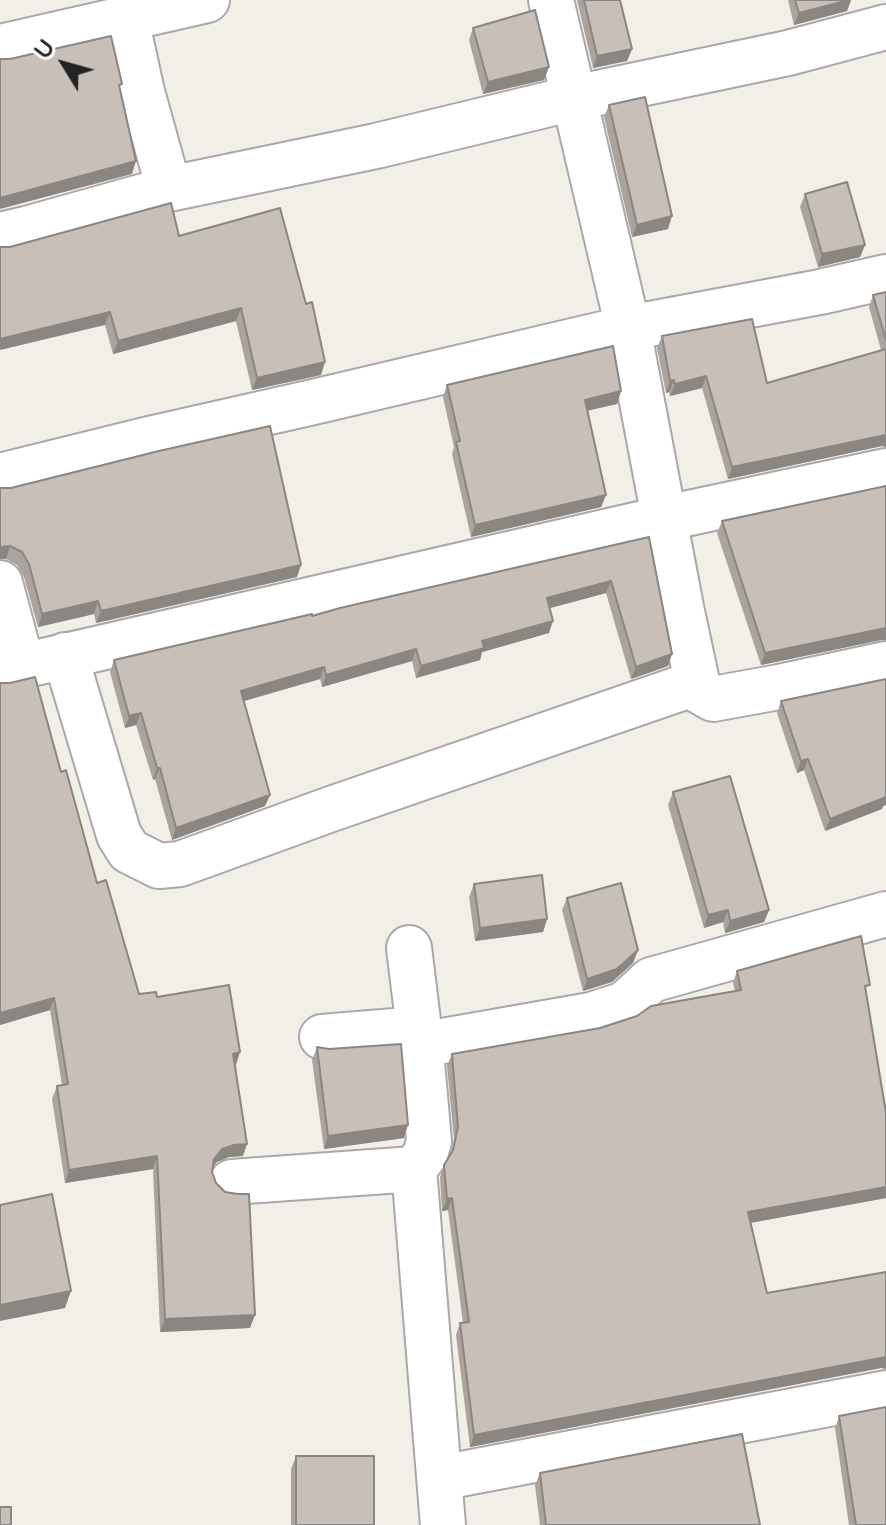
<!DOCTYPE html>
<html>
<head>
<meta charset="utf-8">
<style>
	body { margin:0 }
	#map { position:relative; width:886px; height:1525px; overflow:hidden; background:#f2efe9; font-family:"Varela Round",sans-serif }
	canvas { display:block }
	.north { position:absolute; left:24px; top:24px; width:80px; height:80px; -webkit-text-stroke:6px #fff; paint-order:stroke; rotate:307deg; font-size:22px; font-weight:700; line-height:32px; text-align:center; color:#222 }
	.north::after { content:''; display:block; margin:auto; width:28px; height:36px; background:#222; clip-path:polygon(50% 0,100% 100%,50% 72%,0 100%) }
</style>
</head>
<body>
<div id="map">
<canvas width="886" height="1525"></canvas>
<div class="north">U</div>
</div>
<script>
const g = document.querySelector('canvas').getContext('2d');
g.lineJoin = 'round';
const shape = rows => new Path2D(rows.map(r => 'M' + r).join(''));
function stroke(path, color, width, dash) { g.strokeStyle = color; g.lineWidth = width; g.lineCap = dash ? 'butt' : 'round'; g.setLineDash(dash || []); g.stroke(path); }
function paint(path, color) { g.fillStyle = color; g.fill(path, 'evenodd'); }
const minor = shape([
	[551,0,628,328,681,607,699,691,713,699,779,687,886,664],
	[126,19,142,92,169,189],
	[0,47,207,0],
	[0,235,26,229,169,189,376,146,574,98,788,53,886,27],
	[0,476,149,439,309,403,628,328,820,292,886,277],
	[0,583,22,665],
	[65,655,119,835,129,851,159,866,180,864,331,809,696,683],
	[0,671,666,518,886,471],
	[409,948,419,1029,429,1141,425,1155,414,1169,443,1525],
	[322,1037,419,1029],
	[420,1045,591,1015,625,1004,651,980,886,914],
	[232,1182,414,1169],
	[440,1478,886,1393]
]);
stroke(minor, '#a9a9a9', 48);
stroke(minor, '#fff', 44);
paint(shape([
	[577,0,620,0,632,49,627,61,593,68],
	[788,0,851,0,847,11,794,25],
	[473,28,549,67,544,80,483,94,469,40],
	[609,105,668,229,632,237,604,117],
	[805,194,865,245,860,257,818,267,800,207],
	[179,236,321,375,252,390,236,321,113,354,105,325,10,247],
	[886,292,886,447,882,446,728,479,702,388,670,396,669,392,666,393,657,348,662,336,767,383,881,350,869,307,873,295],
	[447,385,621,391,617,404,587,411,606,495,601,507,471,537,452,454,454,447,443,397],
	[0,488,297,577,96,623,94,614,38,627,24,577,17,565,6,559],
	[722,521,881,640,761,665,717,533],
	[649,537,672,654,668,666,631,679,606,593,550,608,549,633,482,652,480,660,416,678,412,661,322,687,320,679,244,701,270,795,265,806,172,840,155,779,153,780,136,725,125,728,110,672,114,660,312,616],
	[886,679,886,805,883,806,882,809,825,831,804,770,797,773,777,713,781,701],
	[0,683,61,772,97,883,139,994,157,997,236,1065,243,1156,229,1157,217,1162,212,1168,212,1172,250,1328,160,1332,153,1169,65,1183,52,1099,57,1086,62,1085,50,1010,0,1025],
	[673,792,769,910,764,922,725,933,723,922,704,928,668,805],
	[474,884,547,919,543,932,475,941,469,897],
	[567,898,638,950,633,963,612,982,583,991,562,910],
	[737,971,866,995,886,1113,886,1198,750,1223,767,1293,881,1368,470,1447,456,1335,460,1323,463,1323,448,1210,442,1211,440,1177,444,1165,451,1154,454,1139,447,1066,452,1054,600,1028,735,991,733,983],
	[317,1047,404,1138,324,1149,312,1060],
	[839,1416,886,1525,849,1525,835,1428],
	[296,1456,374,1525,291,1525,291,1469],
	[540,1473,760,1525,540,1525,535,1485]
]), '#aba49e');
paint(shape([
	[851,0,847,11,794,25,799,13],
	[632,49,627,61,593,68,597,56],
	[549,67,544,80,483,94,488,82],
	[136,161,132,174,0,209,0,198],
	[672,216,668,229,632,237,637,225],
	[865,245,860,257,818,267,822,254],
	[241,308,236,321,113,354,118,341],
	[110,312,105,325,0,350,0,339],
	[325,362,321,375,252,390,257,378],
	[706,376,702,388,670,396,675,384],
	[674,380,669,392,666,393,670,381],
	[621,391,617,404,580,412,585,400],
	[886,435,886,447,882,446,728,479,732,467],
	[606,495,601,507,471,537,475,525],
	[10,546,6,559,0,559,0,547],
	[301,565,297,577,96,623,101,611],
	[611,581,606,593,543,610,547,598],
	[98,601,94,614,38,627,42,614],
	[553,621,549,633,482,652,480,660,416,678,421,666,482,641],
	[886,628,886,640,881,640,761,665,765,653],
	[416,649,412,661,322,687,326,675],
	[672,654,668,666,631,679,636,667],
	[324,667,320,679,237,703,241,691],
	[141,713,136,725,125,728,129,716],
	[808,759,804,770,797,773,801,761],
	[157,768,160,768,155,779,153,780],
	[886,794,886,805,883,806,882,809,825,831,830,819],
	[270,795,265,806,172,840,176,828],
	[728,910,723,922,704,928,708,915],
	[769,910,764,922,725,933,730,921],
	[547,919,543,932,475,941,480,928],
	[638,950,633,963,612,982,583,991,587,979],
	[54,998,50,1010,0,1025,0,1013],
	[240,1052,236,1065,229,1066,233,1054],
	[408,1125,404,1138,324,1149,328,1136],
	[247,1144,243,1156,229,1157,217,1162,209,1172,214,1159,222,1149,234,1145],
	[157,1156,153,1169,65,1183,69,1170],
	[886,1187,886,1198,744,1224,748,1212],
	[452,1198,448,1210,442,1211,447,1199],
	[71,1291,65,1308,0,1321,0,1305],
	[255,1315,250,1328,160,1332,165,1319],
	[886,1357,886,1369,881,1368,470,1447,474,1435]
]), '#8b8681');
const building = shape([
	[584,0,620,0,632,49,597,56,584,0],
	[795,0,849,0,799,13,795,0],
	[535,10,549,67,488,82,473,28,535,10],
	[111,36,122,84,119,85,136,161,0,198,0,59,10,59,111,36],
	[645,97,672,216,637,225,609,105,645,97],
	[847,182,865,245,822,254,805,194,847,182],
	[171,203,179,236,280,208,306,304,312,302,325,362,257,378,241,308,118,341,110,312,0,339,0,247,10,247,171,203],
	[886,292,886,340,873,295,886,292],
	[752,319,767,383,886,349,886,435,732,467,706,376,675,384,674,380,670,381,662,336,752,319],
	[613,346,621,391,585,400,606,495,475,525,456,442,460,441,447,385,613,346],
	[270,426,301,565,101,611,98,601,42,614,29,564,22,552,10,546,0,547,0,488,11,488,159,451,270,426],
	[886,486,886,628,765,653,722,521,886,486],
	[649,537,672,654,636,667,611,581,547,598,553,621,482,641,484,648,421,666,416,649,326,675,324,667,241,691,270,795,176,828,160,768,157,768,141,713,129,716,114,660,312,614,312,616,340,608,649,537],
	[35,677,61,772,66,770,97,883,106,880,139,994,156,992,157,997,229,985,240,1052,233,1054,247,1144,234,1145,222,1149,214,1159,212,1172,216,1183,225,1192,238,1194,249,1194,255,1315,165,1319,157,1156,69,1170,57,1086,68,1084,54,998,0,1013,0,683,10,683,35,677],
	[886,679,886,797,830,819,808,759,801,761,781,701,886,679],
	[730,776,769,910,730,921,728,910,708,915,673,792,730,776],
	[542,875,547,919,480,928,474,884,542,875],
	[621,883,638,950,617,969,587,979,567,898,621,883],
	[861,936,870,985,865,986,886,1113,886,1187,748,1212,767,1293,886,1272,886,1357,474,1435,460,1323,469,1322,452,1198,447,1199,444,1165,453,1150,458,1127,452,1054,600,1028,637,1016,651,1006,741,990,737,971,861,936],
	[401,1044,408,1125,328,1136,317,1047,329,1049,401,1044],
	[52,1194,71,1291,0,1305,0,1205,52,1194],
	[886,1407,886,1525,856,1525,839,1416,886,1407],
	[742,1434,760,1525,546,1525,540,1473,742,1434],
	[296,1456,374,1456,374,1525,296,1525,296,1456],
	[0,1507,11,1507,11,1525,0,1525,0,1507]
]);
paint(building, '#c7bfb8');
stroke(building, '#8b8681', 2);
</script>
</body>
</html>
